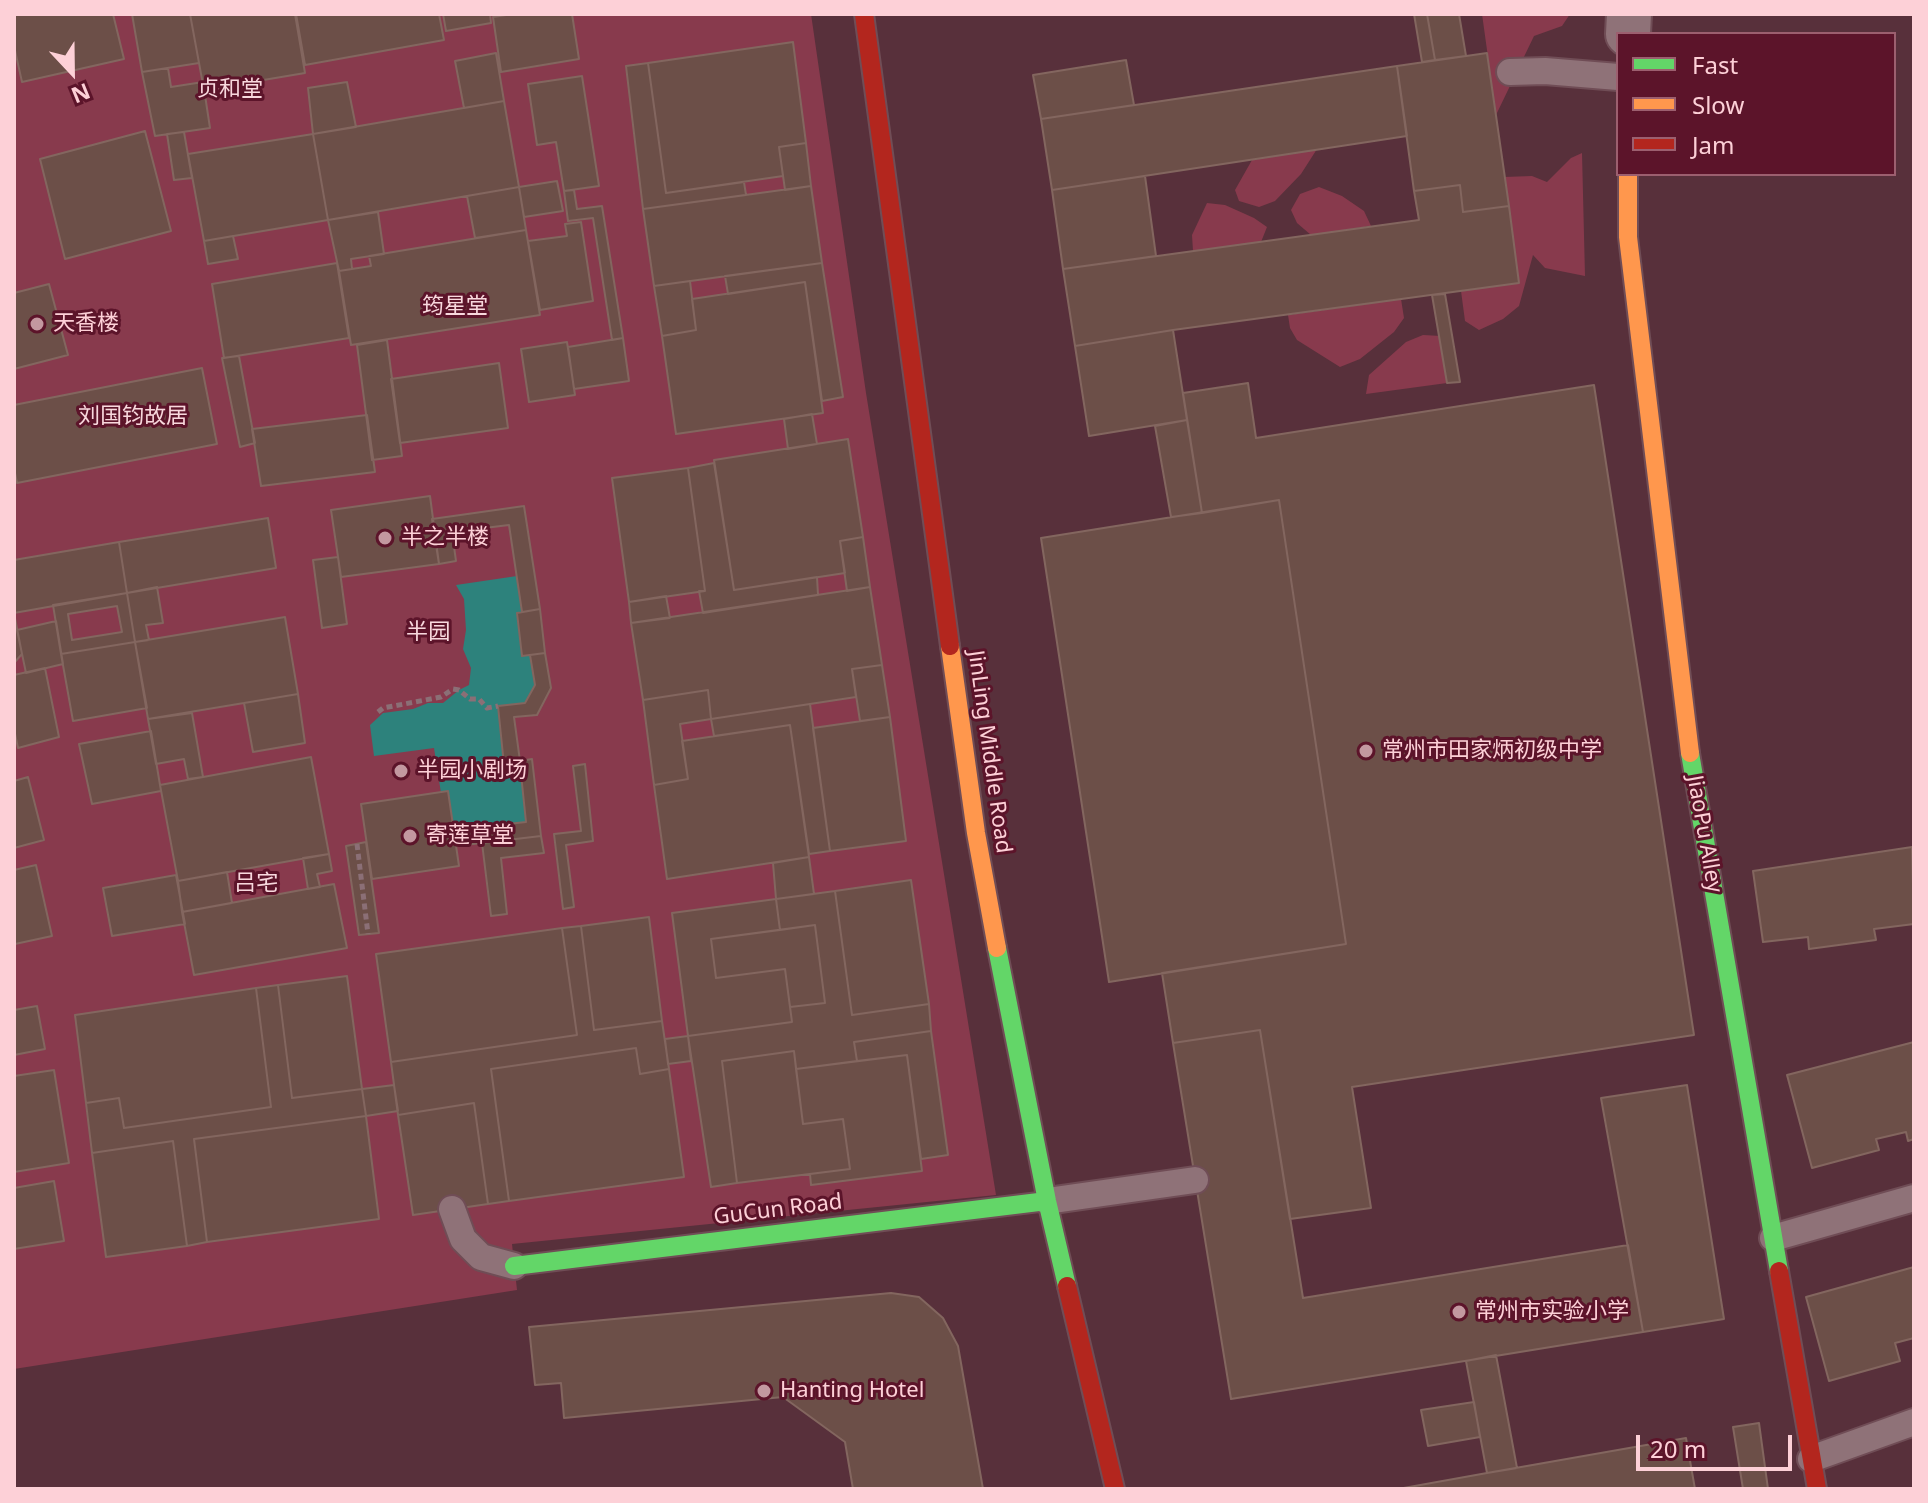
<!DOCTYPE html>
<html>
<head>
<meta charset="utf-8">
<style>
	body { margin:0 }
	#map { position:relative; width:1928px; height:1503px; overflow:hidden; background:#58303b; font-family:"Noto Sans",sans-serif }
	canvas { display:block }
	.frame { position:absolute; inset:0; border:16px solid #fdd0d7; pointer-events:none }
	.legend { position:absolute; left:1616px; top:32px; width:280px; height:144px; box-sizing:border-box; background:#5c142a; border:2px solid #9c5f6f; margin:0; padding:10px 14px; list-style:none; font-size:24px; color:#fdd0d7 }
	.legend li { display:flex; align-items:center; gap:16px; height:40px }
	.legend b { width:40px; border:2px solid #9c5f6f }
	.north { position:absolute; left:32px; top:32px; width:80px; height:80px; -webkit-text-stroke:6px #5c142a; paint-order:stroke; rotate:158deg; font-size:22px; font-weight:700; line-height:32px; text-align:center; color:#fdd0d7 }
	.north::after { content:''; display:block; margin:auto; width:28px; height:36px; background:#fdd0d7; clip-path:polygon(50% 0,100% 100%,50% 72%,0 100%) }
	.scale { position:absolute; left:1636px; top:1435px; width:156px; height:36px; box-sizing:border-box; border:4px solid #fdd0d7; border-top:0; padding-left:10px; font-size:24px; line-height:28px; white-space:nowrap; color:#fdd0d7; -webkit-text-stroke:6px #5c142a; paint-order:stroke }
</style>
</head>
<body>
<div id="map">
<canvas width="1928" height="1503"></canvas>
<div class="frame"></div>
<ul class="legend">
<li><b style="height:10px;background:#63d668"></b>Fast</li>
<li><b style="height:10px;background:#ff974d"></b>Slow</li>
<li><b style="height:10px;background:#b3261e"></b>Jam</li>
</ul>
<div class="north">N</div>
<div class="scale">20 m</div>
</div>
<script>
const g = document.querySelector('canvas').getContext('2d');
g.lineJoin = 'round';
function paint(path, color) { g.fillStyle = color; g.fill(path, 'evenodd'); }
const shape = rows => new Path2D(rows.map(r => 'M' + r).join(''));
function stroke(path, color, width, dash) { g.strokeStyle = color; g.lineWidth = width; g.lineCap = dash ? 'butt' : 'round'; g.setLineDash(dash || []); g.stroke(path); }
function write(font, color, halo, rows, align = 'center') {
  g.font = font + ' "Noto Sans","Noto Sans SC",sans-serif'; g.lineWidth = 6; g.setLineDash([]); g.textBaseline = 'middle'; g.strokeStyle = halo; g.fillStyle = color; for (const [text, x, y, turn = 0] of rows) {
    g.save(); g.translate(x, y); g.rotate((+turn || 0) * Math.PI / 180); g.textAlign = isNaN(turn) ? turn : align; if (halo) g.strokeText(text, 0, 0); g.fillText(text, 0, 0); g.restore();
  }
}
paint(shape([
	[14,14,811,14,866,393,996,1195,512,1244,517,1290,14,1369],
	[1482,14,1570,14,1562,26,1534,36,1496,115],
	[1317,149,1301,174,1275,201,1259,207,1239,201,1235,190,1252,160],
	[1582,153,1585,276,1545,268,1533,255,1519,306,1503,319,1479,330,1465,321,1461,291,1519,283,1504,177,1532,176,1547,182,1571,158],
	[1319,187,1342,196,1364,211,1371,226,1311,235,1297,223,1291,210,1300,194],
	[1207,203,1225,205,1254,218,1267,227,1261,242,1193,251,1192,235],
	[1401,299,1404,318,1394,332,1360,359,1340,367,1297,340,1290,328,1288,315],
	[1423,335,1441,336,1447,383,1366,394,1369,375,1406,342]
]), '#883a4d');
paint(shape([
	[517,576,522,612,517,614,522,656,530,655,535,685,525,703,498,707,505,774,521,774,526,822,453,830,448,792,441,793,434,748,374,756,370,725,383,713,413,709,428,703,443,703,459,690,469,685,471,668,463,649,466,630,464,599,456,585]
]), '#2d827c');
const building = shape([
	[14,14,113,14,124,59,22,82,14,46,14,14],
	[132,14,190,14,199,63,142,72,132,14],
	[190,14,295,14,305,73,204,90,190,14],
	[296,14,439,14,444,40,305,65,296,14],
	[443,14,490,14,491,23,446,31,443,14],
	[513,14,572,14,579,59,501,72,493,17,513,14],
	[1414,14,1427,14,1435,60,1422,62,1414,14],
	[1427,14,1459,14,1466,56,1435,60,1427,14],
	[793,42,806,143,779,147,783,176,666,193,648,63,793,42],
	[496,53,504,101,464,108,455,61,496,53],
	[1487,53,1509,206,1463,212,1460,185,1414,191,1397,66,1487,53],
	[1126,60,1134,105,1041,119,1033,75,1126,60],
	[648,63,666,193,744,182,746,195,643,209,626,66,648,63],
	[1397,66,1407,136,1052,190,1041,119,1397,66],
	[168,68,171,87,203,82,210,128,155,136,142,72,168,68],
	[582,76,599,186,564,191,556,142,537,145,528,84,582,76],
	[347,82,356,127,313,134,308,88,347,82],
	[504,101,519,187,328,220,313,134,504,101],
	[145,131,171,231,65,259,40,159,145,131],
	[184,132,192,178,174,180,167,134,184,132],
	[313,134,328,220,204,241,188,154,313,134],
	[806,143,811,186,785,190,779,147,806,143],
	[1145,176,1156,256,1063,269,1052,190,1145,176],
	[557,181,563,211,524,217,519,187,557,181],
	[1460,185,1463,212,1509,206,1519,283,1173,330,1075,346,1063,269,1419,220,1414,191,1460,185],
	[811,186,822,263,654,286,643,209,811,186],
	[519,187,526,230,475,238,467,196,519,187],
	[574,190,577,209,602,206,623,338,612,340,593,218,568,221,564,191,574,190],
	[378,212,384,254,351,259,352,269,339,271,328,220,378,212],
	[581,222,593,301,540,310,528,241,567,236,565,224,581,222],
	[526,230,540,315,351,345,339,271,371,266,369,256,526,230],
	[233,236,238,259,208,264,204,241,233,236],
	[337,263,349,338,224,358,212,284,337,263],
	[822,263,843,397,822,401,805,282,728,294,725,276,822,263],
	[690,281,696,330,662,336,654,286,690,281],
	[805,282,823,413,676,434,662,336,696,330,692,299,805,282],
	[49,284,68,355,14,369,14,293,49,284],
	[1445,294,1460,382,1447,383,1432,295,1445,294],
	[1173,330,1187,420,1089,436,1075,346,1173,330],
	[623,338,629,381,574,389,568,347,623,338],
	[387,340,402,456,372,460,357,345,387,340],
	[567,342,575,395,529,402,521,349,567,342],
	[239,356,255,443,240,447,222,358,239,356],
	[499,363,508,428,400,443,391,379,499,363],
	[202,368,217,444,17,483,14,468,14,405,202,368],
	[1248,383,1256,438,1594,385,1694,1035,1352,1087,1371,1208,1290,1219,1260,1030,1173,1043,1162,973,1346,944,1279,500,1202,513,1183,393,1248,383],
	[812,414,817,444,788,449,784,419,812,414],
	[367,415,375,472,261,486,252,429,367,415],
	[1187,420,1202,513,1171,517,1155,426,1187,420],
	[848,439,863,537,840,541,845,573,734,590,714,460,848,439],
	[714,463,734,590,817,577,818,595,703,613,699,591,705,591,688,468,714,463],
	[688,468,705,591,629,602,612,478,688,468],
	[430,496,439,564,341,577,331,510,430,496],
	[1279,500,1346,944,1109,982,1041,538,1279,500],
	[524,506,540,609,522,612,509,525,452,532,456,561,439,564,432,519,524,506],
	[268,518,276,568,127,593,119,542,268,518],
	[863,537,870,587,847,591,840,541,863,537],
	[119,542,127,593,14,613,14,560,119,542],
	[338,557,347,624,322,628,313,560,338,557],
	[157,587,163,623,146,625,149,640,135,642,127,593,157,587],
	[870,587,882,665,852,669,856,697,711,719,708,690,643,700,631,623,870,587],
	[127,593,135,642,61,654,53,605,127,593],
	[117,606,122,632,72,640,68,614,117,606],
	[666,596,670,618,631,623,629,602,666,596],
	[540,609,545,653,522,656,517,613,540,609],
	[14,613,22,654,14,663,14,613],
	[285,617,298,694,148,719,135,642,285,617],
	[56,621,63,664,26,673,17,630,56,621],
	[135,642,147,708,73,721,61,654,135,642],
	[545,653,551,688,537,715,514,717,520,761,532,759,541,836,456,846,453,830,526,822,521,774,505,775,498,706,525,703,535,685,530,655,545,653],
	[882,665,890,717,860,721,852,669,882,665],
	[45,668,59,737,18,748,14,729,14,675,45,668],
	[708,690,711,719,680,724,688,779,654,785,643,700,708,690],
	[298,694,305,743,253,752,244,703,298,694],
	[810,704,830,851,809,854,790,725,714,736,711,719,810,704],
	[192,713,203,777,188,779,184,759,156,764,148,719,192,713],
	[890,717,906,841,830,851,813,728,890,717],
	[790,725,809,857,667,879,654,785,688,779,682,741,790,725],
	[151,731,161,791,92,804,79,744,151,731],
	[311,757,329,854,178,881,160,785,311,757],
	[585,764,593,841,566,845,574,907,563,909,554,834,581,831,573,766,585,764],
	[28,777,44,840,14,848,14,781,28,777],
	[448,791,459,866,372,879,361,804,448,791],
	[541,836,544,853,501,858,507,914,491,916,482,843,541,836],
	[366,842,379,933,359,935,346,846,366,842],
	[1912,847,1914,924,1874,929,1876,940,1809,949,1808,937,1763,942,1753,871,1912,847],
	[329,854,332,871,317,874,320,887,308,889,303,858,329,854],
	[809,857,814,894,776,899,773,863,809,857],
	[36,865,52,936,15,944,14,870,36,865],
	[227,872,232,903,182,912,178,881,227,872],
	[176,875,185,924,112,936,103,888,176,875],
	[911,880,929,1004,852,1015,835,891,911,880],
	[334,884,347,948,194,975,182,912,334,884],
	[835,891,852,1015,929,1004,931,1031,854,1042,857,1061,796,1069,794,1051,722,1061,737,1183,711,1187,688,1036,792,1022,790,1007,825,1003,815,925,780,930,776,899,835,891],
	[776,899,780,930,711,939,716,978,785,969,792,1022,688,1036,672,913,776,899],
	[649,917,662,1021,594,1030,581,926,649,917],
	[815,925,825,1003,790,1007,785,969,716,978,711,939,815,925],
	[581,926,594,1030,662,1021,669,1069,640,1074,636,1048,491,1069,509,1201,488,1204,474,1103,398,1115,391,1062,577,1035,562,928,581,926],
	[562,928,577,1035,391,1062,376,954,562,928],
	[347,976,362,1089,292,1098,278,985,347,976],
	[278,985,292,1098,362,1089,366,1116,194,1139,207,1242,187,1246,173,1141,92,1153,86,1103,119,1098,124,1128,271,1107,256,988,278,985],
	[256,988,271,1107,124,1128,119,1098,86,1103,75,1015,256,988],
	[37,1006,45,1049,14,1055,14,1010,37,1006],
	[1260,1030,1303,1298,1628,1245,1643,1332,1231,1399,1173,1043,1260,1030],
	[931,1031,948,1155,921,1159,907,1055,857,1061,854,1042,931,1031],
	[688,1036,691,1061,668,1064,665,1039,688,1036],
	[1914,1042,1914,1139,1908,1141,1906,1132,1876,1139,1879,1150,1812,1168,1787,1075,1914,1042],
	[636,1048,640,1074,669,1069,684,1177,509,1201,491,1069,636,1048],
	[794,1051,803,1124,843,1119,850,1169,737,1183,722,1061,794,1051],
	[907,1055,922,1171,811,1185,810,1174,850,1169,843,1119,803,1124,796,1069,907,1055],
	[54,1070,69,1163,14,1172,14,1076,54,1070],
	[394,1085,398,1111,366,1116,362,1089,394,1085],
	[1687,1085,1724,1319,1643,1332,1601,1098,1687,1085],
	[474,1103,488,1204,413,1215,398,1115,474,1103],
	[366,1116,379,1219,207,1242,194,1139,366,1116],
	[173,1141,187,1246,106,1257,92,1153,173,1141],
	[54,1181,64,1241,14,1249,14,1188,54,1181],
	[1914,1267,1914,1338,1895,1343,1900,1361,1829,1381,1806,1297,1914,1267],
	[891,1293,919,1297,943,1318,958,1346,983,1489,853,1489,845,1442,783,1397,564,1418,561,1383,535,1385,529,1327,891,1293],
	[1496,1355,1517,1468,1487,1473,1466,1361,1496,1355],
	[1474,1402,1480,1437,1428,1446,1421,1410,1474,1402],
	[1759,1423,1768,1489,1743,1489,1733,1427,1759,1423],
	[1686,1438,1695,1489,1398,1489,1487,1473,1686,1438]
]);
paint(building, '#6c4f48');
stroke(building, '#83665f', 2);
const lane = shape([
	[1510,72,1545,71,1618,77],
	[1047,1201,1195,1180],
	[452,1209,463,1239,481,1257,514,1266],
	[1773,1238,1914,1198],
	[1811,1459,1914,1422]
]);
const street = shape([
	[1628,34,1629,14]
]);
const fast = shape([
	[1690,753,1779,1271],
	[997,948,1047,1201,1067,1286],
	[514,1266,1047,1201]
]);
const slow = shape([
	[1628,174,1628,237,1690,753],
	[950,646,976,833,997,948]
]);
const jam = shape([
	[864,14,950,646],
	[1779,1271,1817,1489],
	[1067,1286,1115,1489]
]);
stroke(lane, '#704d56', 30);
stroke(street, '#704d56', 48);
stroke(fast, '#704d56', 22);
stroke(slow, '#704d56', 22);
stroke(jam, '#704d56', 22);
stroke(shape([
	[378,712,383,708,441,697,453,689,459,690,470,699,479,699,487,708,498,706],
	[357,844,368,934]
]), '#8b6f76', 5, [6, 4]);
stroke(lane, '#8f7278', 26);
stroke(street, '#8f7278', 44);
stroke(fast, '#63d668', 18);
stroke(slow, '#ff974d', 18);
stroke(jam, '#b3261e', 18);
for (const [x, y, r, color] of [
	[37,324,8,"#c398a0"],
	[385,538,8,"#c398a0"],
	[1366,751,8,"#c398a0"],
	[401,771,8,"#c398a0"],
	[410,836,8,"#c398a0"],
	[1459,1312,8,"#c398a0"],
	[764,1391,8,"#c398a0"]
]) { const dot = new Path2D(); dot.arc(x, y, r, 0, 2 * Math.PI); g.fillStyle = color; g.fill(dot); stroke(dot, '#5c142a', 3); }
write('22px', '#f8d8dd', '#5c142a', [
	["贞和堂",230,90],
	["筠星堂",455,307],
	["刘国钧故居",133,417],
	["半园",428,633],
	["吕宅",256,884]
]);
write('22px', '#fdd0d7', '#5c142a', [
	["天香楼",53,324],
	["半之半楼",401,538],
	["常州市田家炳初级中学",1382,751],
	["半园小剧场",417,771],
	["寄莲草堂",426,836],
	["常州市实验小学",1475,1312],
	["Hanting Hotel",780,1391]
], 'left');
write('22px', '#fdd0d7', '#5c142a', [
	["JinLing Middle Road",989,752,82],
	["JiaoPu Alley",1704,834,80],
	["GuCun Road",778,1210,-7]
]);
</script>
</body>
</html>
